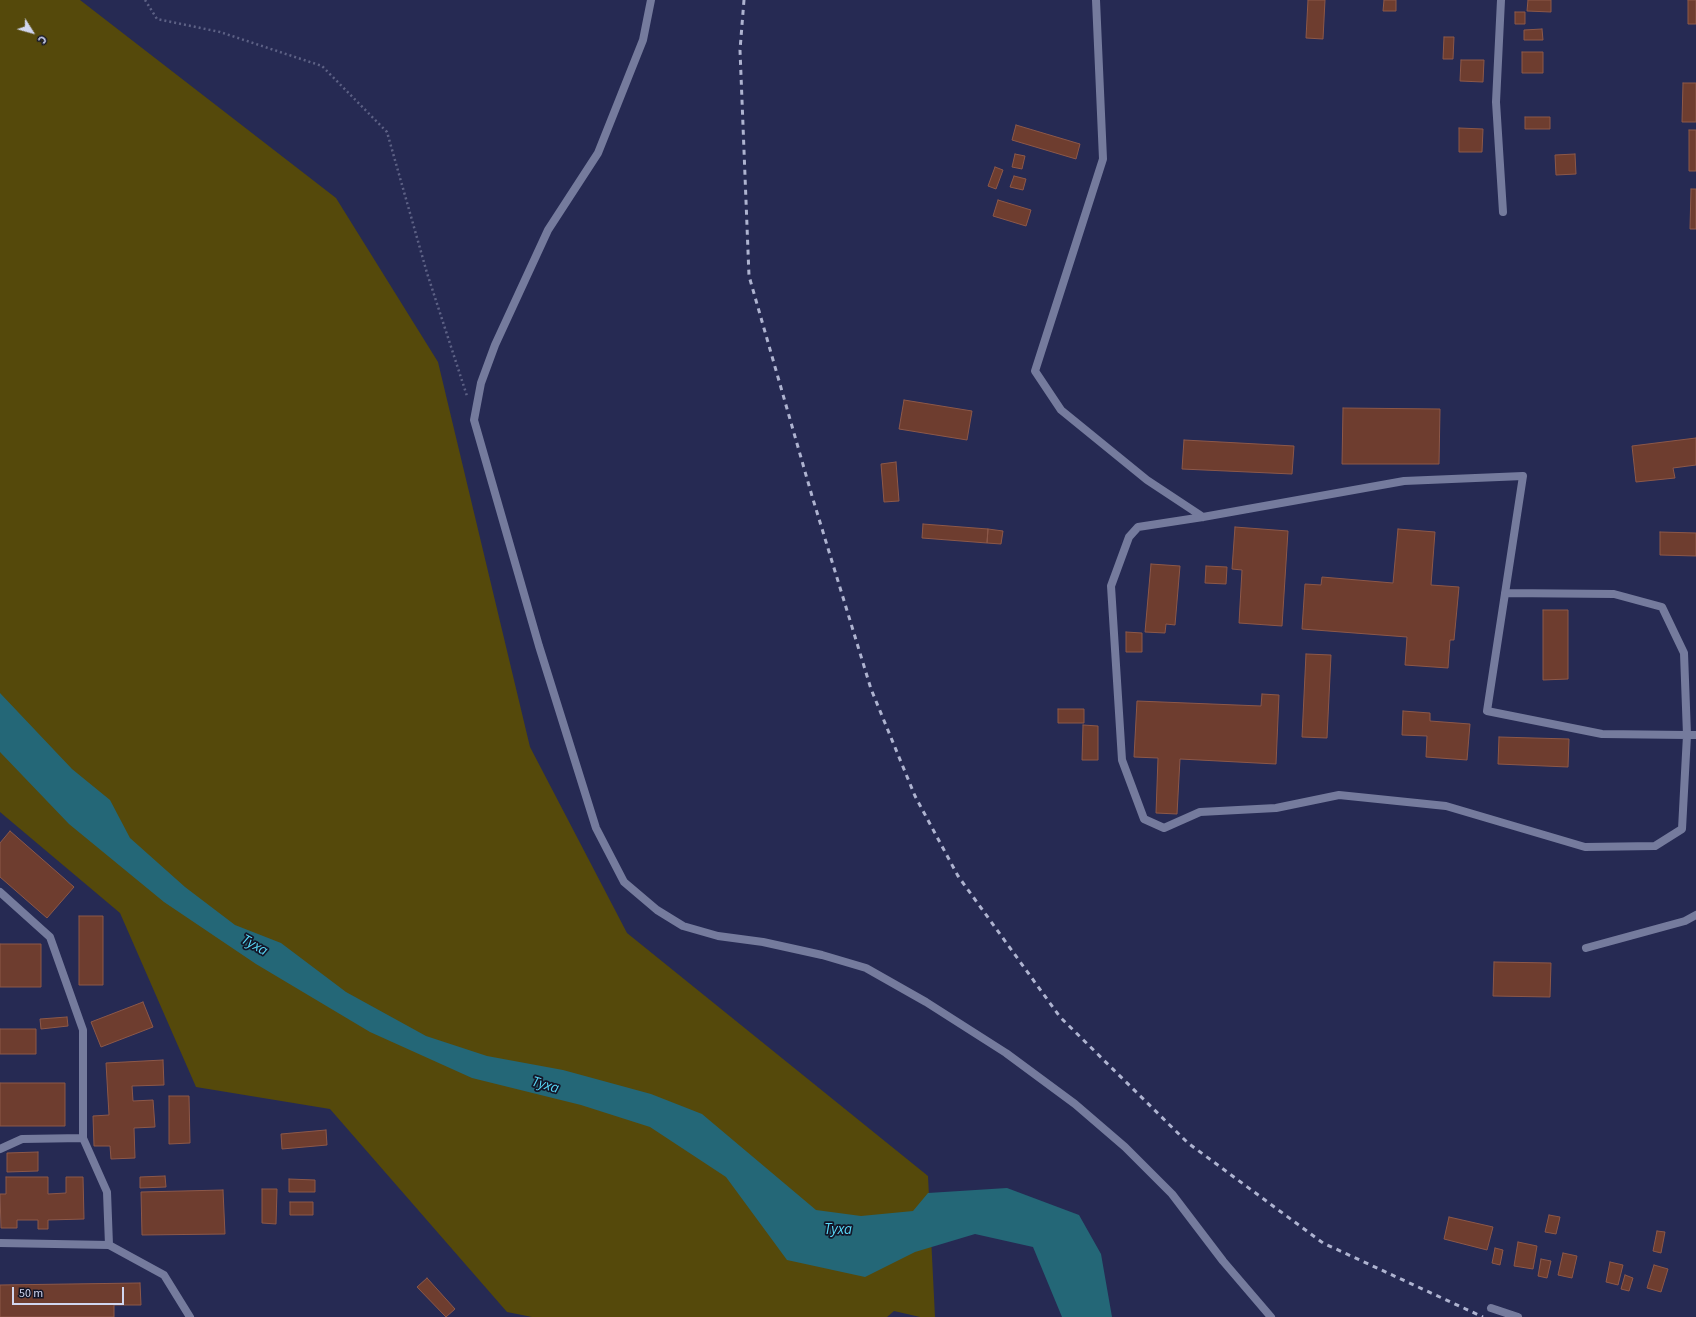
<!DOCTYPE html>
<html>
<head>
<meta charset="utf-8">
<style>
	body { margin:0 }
	#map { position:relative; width:1696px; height:1317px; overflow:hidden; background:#262a53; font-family:"Source Sans 3",sans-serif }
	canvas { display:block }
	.north { position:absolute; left:12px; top:12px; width:40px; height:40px; -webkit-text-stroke:3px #131527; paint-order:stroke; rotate:127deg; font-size:11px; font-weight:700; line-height:16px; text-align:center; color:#d1d6f0 }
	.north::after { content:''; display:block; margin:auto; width:14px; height:18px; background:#d1d6f0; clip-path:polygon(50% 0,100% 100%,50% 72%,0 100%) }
	.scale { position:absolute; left:12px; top:1287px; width:112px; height:18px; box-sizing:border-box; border:2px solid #d1d6f0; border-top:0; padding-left:5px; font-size:12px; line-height:14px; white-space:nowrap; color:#d1d6f0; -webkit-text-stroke:3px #131527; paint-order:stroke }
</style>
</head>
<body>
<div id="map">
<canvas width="1696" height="1317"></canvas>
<div class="north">С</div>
<div class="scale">50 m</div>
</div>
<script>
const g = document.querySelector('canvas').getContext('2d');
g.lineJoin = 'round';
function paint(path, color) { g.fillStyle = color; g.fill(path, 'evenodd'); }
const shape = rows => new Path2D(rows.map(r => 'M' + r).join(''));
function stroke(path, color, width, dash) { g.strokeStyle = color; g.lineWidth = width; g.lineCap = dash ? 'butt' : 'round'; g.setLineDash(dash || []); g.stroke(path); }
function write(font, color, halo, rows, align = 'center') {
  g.font = font + ' "Source Sans 3",sans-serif'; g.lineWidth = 3.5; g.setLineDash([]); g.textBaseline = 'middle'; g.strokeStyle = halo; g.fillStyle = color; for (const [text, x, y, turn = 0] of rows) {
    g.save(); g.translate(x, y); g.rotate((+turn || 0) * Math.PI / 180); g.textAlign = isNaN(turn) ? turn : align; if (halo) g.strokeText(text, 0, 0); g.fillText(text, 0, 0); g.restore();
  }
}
paint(shape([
	[0,0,80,0,336,198,438,362,530,747,627,933,928,1176,935,1317,920,1317,894,1311,887,1317,532,1317,507,1312,330,1109,196,1087,120,913,0,812]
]), '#55490b');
paint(shape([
	[0,693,72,769,110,800,130,838,185,887,235,925,281,943,346,992,426,1036,487,1056,563,1070,651,1094,702,1114,816,1210,861,1216,913,1211,928,1193,1007,1188,1079,1215,1101,1254,1112,1317,1062,1317,1033,1247,975,1234,915,1252,865,1277,787,1260,726,1177,650,1127,581,1105,472,1078,370,1032,256,964,164,902,69,824,0,752]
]), '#246777');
const building = shape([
	[1308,0,1325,0,1323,39,1306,38,1308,0],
	[1384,0,1396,0,1396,11,1383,11,1384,0],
	[1528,0,1551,0,1551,12,1527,11,1528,0],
	[1688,0,1696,0,1696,24,1688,24,1688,0],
	[1515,12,1525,12,1525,24,1515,24,1515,12],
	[1542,29,1543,40,1524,40,1524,30,1542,29],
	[1444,37,1454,37,1453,59,1443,59,1444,37],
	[1522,52,1543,52,1543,73,1522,73,1522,52],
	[1461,60,1484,60,1483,82,1460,81,1461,60],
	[1683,83,1696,83,1696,122,1682,122,1683,83],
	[1525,117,1550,117,1550,129,1525,129,1525,117],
	[1016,125,1080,144,1076,159,1012,140,1016,125],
	[1459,128,1483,129,1482,152,1459,152,1459,128],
	[1689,130,1696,130,1696,171,1689,171,1689,130],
	[1015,154,1025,156,1022,169,1012,167,1015,154],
	[1575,154,1576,174,1556,175,1555,155,1575,154],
	[995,167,1003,170,996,189,988,186,995,167],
	[1014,176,1026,179,1023,190,1010,187,1014,176],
	[1691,189,1696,189,1696,229,1690,229,1691,189],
	[998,200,1031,210,1026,226,993,216,998,200],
	[904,400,972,411,967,440,899,429,904,400],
	[1343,408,1440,409,1439,464,1342,464,1343,408],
	[1696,438,1696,465,1673,468,1675,478,1636,482,1632,446,1696,438],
	[1184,440,1294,446,1292,474,1182,469,1184,440],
	[896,462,899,501,884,502,881,464,896,462],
	[923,524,988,529,987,543,922,538,923,524],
	[1235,527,1288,531,1282,626,1239,623,1242,570,1232,569,1235,527],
	[988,529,1003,531,1001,544,987,543,988,529],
	[1398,529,1435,532,1431,585,1459,587,1454,640,1450,640,1448,668,1405,665,1407,637,1302,629,1305,584,1321,585,1322,577,1393,583,1398,529],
	[1660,532,1696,533,1696,556,1660,555,1660,532],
	[1151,564,1180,566,1175,625,1166,624,1165,633,1145,632,1151,564],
	[1206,566,1227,567,1226,584,1205,583,1206,566],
	[1543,610,1568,610,1568,679,1543,680,1543,610],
	[1126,632,1142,633,1142,652,1126,652,1126,632],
	[1306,654,1331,655,1327,738,1302,737,1306,654],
	[1262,694,1279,695,1276,764,1180,759,1177,814,1156,813,1158,758,1134,757,1137,701,1261,706,1262,694],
	[1058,709,1084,709,1084,723,1058,723,1058,709],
	[1403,711,1430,713,1430,721,1470,724,1467,760,1426,757,1427,736,1402,735,1403,711],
	[1083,725,1098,726,1098,760,1082,760,1083,725],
	[1499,737,1569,739,1568,767,1498,764,1499,737],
	[10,831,74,887,47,918,0,877,0,843,10,831],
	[79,916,103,916,103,985,79,985,79,916],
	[0,944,41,944,41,987,0,987,0,944],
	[1494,962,1551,963,1550,997,1493,996,1494,962],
	[143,1002,153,1027,101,1047,91,1022,143,1002],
	[67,1017,68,1026,41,1029,40,1019,67,1017],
	[0,1029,36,1029,36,1054,0,1054,0,1029],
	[163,1060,164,1085,132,1086,133,1101,153,1100,155,1127,134,1128,135,1158,111,1159,110,1146,94,1146,93,1116,109,1115,106,1063,163,1060],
	[0,1083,65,1083,65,1126,0,1126,0,1083],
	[169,1096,189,1096,190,1143,169,1144,169,1096],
	[326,1130,327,1145,282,1149,281,1134,326,1130],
	[38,1152,38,1171,7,1172,7,1153,38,1152],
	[165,1176,166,1187,140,1188,140,1177,165,1176],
	[6,1177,48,1177,48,1194,66,1193,66,1177,83,1177,84,1219,48,1220,48,1229,38,1229,38,1220,17,1220,17,1228,1,1228,0,1194,6,1194,6,1177],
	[289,1179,315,1180,315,1192,289,1192,289,1179],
	[262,1189,277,1189,276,1224,262,1223,262,1189],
	[223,1190,225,1234,142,1235,141,1192,223,1190],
	[290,1202,313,1202,313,1215,290,1215,290,1202],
	[1549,1215,1560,1217,1556,1234,1545,1232,1549,1215],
	[1449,1217,1493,1227,1487,1250,1444,1239,1449,1217],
	[1657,1231,1665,1232,1661,1253,1653,1251,1657,1231],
	[1518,1242,1537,1246,1533,1269,1514,1266,1518,1242],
	[1495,1248,1503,1250,1500,1265,1492,1263,1495,1248],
	[1563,1253,1577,1256,1572,1278,1558,1275,1563,1253],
	[1541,1259,1551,1261,1547,1278,1538,1276,1541,1259],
	[1610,1262,1623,1265,1618,1285,1606,1282,1610,1262],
	[1654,1265,1668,1269,1661,1292,1647,1288,1654,1265],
	[1625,1275,1633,1278,1629,1291,1621,1289,1625,1275],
	[427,1278,455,1309,446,1317,417,1287,427,1278],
	[140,1283,141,1305,114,1305,114,1317,0,1317,0,1285,140,1283]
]);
paint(building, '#6e3d2f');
stroke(building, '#8c5849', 1);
stroke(shape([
	[145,0,157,19,220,32,322,66,387,132,427,273,467,396]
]), '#5d6185', 2.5, [2, 3]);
stroke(shape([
	[1096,0,1103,159,1035,371,1061,410,1147,480,1203,517],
	[1505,593,1614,594,1662,607,1684,653,1687,735,1682,829,1655,846,1585,847,1446,806,1339,795,1276,808,1200,812,1164,828,1144,819,1122,760,1111,586,1129,537,1138,527,1203,517,1404,481,1523,476,1487,711,1602,734,1687,735,1696,735],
	[0,892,50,937,83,1030,83,1138,107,1192,109,1245],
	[0,1149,22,1139,83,1138],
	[0,1243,109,1245,164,1275,190,1317],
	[1491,1308,1518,1317]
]), '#757b9d', 8);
stroke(shape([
	[651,0,643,40,598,153,548,230,495,345,481,383,474,420,539,646,596,828,624,882,657,910,683,926,718,936,763,942,822,955,866,968,926,1002,1006,1053,1075,1104,1125,1147,1172,1194,1223,1261,1271,1317],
	[1501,0,1496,102,1503,212],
	[1586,948,1685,921,1696,915]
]), '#757b9d', 8);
stroke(shape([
	[744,0,740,50,749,276,812,496,871,689,915,796,958,876,1060,1017,1188,1143,1323,1243,1483,1317]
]), '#aeb3d0', 3, [5, 5]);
write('italic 15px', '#58d7f6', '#131527', [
	["Туха",254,946,29],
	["Туха",545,1086,16],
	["Туха",838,1231]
]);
</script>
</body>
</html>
